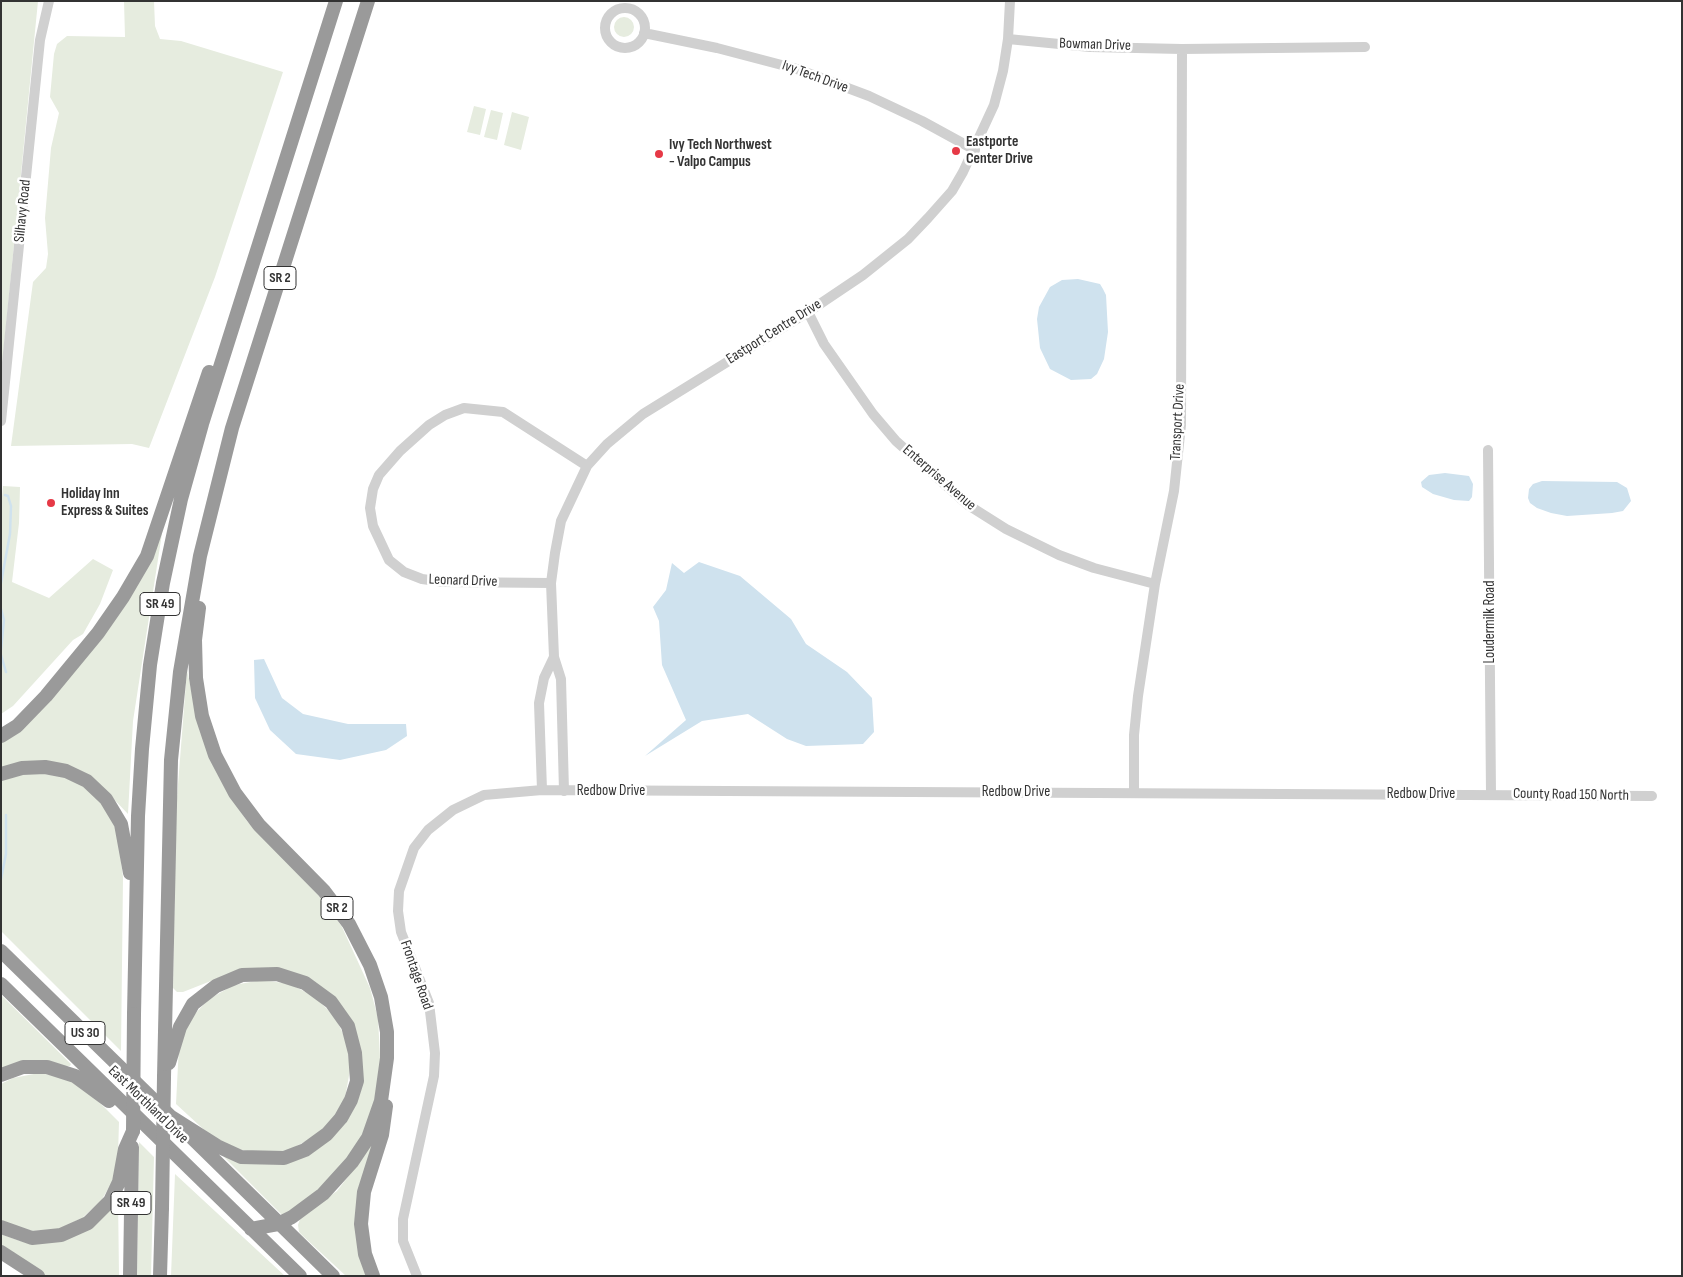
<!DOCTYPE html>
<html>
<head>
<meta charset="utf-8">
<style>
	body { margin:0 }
	#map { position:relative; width:1683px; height:1277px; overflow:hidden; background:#fff; font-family:"Sofia Sans Condensed",sans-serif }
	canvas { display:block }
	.frame { position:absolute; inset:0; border:2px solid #333; pointer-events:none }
</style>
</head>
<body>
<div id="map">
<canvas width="1683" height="1277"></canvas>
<div class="frame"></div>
</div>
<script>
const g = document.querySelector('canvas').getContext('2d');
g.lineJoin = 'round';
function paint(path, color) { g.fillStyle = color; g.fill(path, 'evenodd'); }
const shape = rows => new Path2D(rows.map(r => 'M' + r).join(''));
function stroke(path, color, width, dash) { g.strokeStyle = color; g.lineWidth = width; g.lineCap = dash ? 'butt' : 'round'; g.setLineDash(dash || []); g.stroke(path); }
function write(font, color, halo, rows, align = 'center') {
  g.font = font + ' "Sofia Sans Condensed",sans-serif'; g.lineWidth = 5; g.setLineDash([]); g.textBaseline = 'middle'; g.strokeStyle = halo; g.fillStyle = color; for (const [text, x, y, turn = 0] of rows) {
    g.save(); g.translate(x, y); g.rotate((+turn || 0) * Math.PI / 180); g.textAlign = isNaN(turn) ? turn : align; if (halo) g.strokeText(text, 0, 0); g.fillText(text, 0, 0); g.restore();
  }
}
paint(shape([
	[1,1,38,1,1,377],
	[124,1,154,1,155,26,160,39,181,41,283,72,215,277,149,448,132,444,11,446,33,282,46,268,48,254,45,218,51,148,59,113,50,97,54,54,57,44,67,36,125,37],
	'614 27a10 10 0 1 1 20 0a10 10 0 1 1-20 0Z',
	[474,106,486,109,480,135,467,132],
	[491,110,503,113,497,140,484,137],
	[512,112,529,117,521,150,504,145],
	[3,486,20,487,19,523,12,582,49,598,93,559,113,570,100,604,83,634,73,640,13,706,1,714,1,507],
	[163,527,133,721,128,814,107,792,75,769,1,770,1,742,87,653],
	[187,670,200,732,229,794,247,821,326,903,342,927,370,988,378,1018,381,1077,375,1104,362,1138,341,1170,301,1204,282,1215,223,1156,260,1164,334,1135,361,1053,316,983,221,977,183,992,177,992,173,988,176,810],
	[39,773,69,778,83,785,98,797,117,829,123,877,121,1051,1,931,1,781,19,775],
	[262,980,290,984,315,997,335,1017,347,1042,350,1070,345,1098,332,1121,312,1138,289,1150,263,1154,237,1149,213,1138,176,1104,179,1045,190,1019,209,999,234,985],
	[1,995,71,1064,70,1066,1,1069],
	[39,1073,64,1077,86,1089,119,1122,118,1155,113,1180,101,1201,82,1218,59,1229,32,1231,1,1221,1,1084,13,1078],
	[374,1137,360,1192,367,1276,346,1276,304,1237,299,1232,298,1225,300,1219,305,1214,337,1191,364,1156],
	[139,1142,154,1157,151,1276,137,1276],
	[175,1174,285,1276,171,1276],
	[118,1196,119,1276,46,1276,1,1247,1,1234,20,1241,41,1243]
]), '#e6ecdf');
paint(shape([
	[1078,279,1100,284,1103,289,1106,295,1108,332,1104,359,1097,374,1091,379,1071,380,1050,369,1040,348,1037,319,1039,307,1050,287,1062,280],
	[1445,473,1469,476,1473,484,1472,497,1469,501,1454,500,1433,494,1422,487,1421,482,1429,475],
	[1542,481,1617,482,1627,488,1631,501,1623,511,1612,513,1567,516,1551,513,1537,508,1530,503,1528,498,1529,489,1533,484],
	[699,562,740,576,791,619,806,644,847,672,872,698,874,732,863,744,806,746,787,739,748,714,702,721,645,756,686,720,662,665,659,621,653,607,666,590,672,563,684,573],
	[264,659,282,698,303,714,348,724,406,724,407,736,386,750,340,760,296,754,270,730,255,698,254,660]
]), '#cfe2ee');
stroke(shape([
	[1,583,10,534,11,506,8,496,5,495],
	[1,609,4,620,1,650],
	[1,655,6,672],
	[1,879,6,854,6,815]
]), '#cfe2ee', 2.5);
stroke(shape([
	'605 28a20 20 0 1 1 40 0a20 20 0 1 1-40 0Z',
	[644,33,717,48,797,69,869,96,922,121,975,150],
	[1008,39,1090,47,1182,49,1365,47],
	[808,312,824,344,873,414,896,441,968,505,1006,529,1059,555,1094,568,1155,584],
	[1,421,40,40,49,1],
	[1488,450,1491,794],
	[551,583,444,582,422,579,404,572,389,560,373,526,370,508,373,489,379,475,400,451,429,425,445,415,464,408,503,412,587,466],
	[554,657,551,583,555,553,561,521,587,466,607,444,643,414,808,312,863,275,908,239,928,218,952,191,963,172,994,105,1003,71,1008,39,1010,1],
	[542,790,539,703,544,678,554,657,561,679,564,791],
	[1134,793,1134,735,1138,696,1155,584,1174,491,1181,425,1182,49],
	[417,1276,403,1241,403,1219,434,1076,435,1053,429,1003,401,932,398,911,399,891,414,848,428,830,453,810,484,795,542,790,1652,796]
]), '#d0d0d0', 10);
stroke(shape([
	[199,608,195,640,196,678,202,716,215,755,235,793,259,825,324,891,349,924,370,965,381,997,387,1032,387,1058,381,1101,368,1138,352,1162,323,1194,292,1217,278,1224,251,1229],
	[1,736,17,726,46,696,98,633,123,597,147,556,209,372],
	[1,774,22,768,45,767,66,771,87,781,106,799,121,824,130,873],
	[1,951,170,1116],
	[1,984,300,1276],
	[134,1014,138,816,142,749,150,665,163,583,181,499,202,424,336,1],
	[1,1075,23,1067,47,1067,75,1076,109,1101],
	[164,1077,171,760,180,672,200,556,232,428,368,1],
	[168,1115,217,1146,241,1157,284,1158,305,1150,327,1134,341,1118,351,1100,357,1081,355,1053,348,1026,331,1002,305,983,277,974,242,975,216,986,193,1004,180,1027,169,1063],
	[185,1131,333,1276],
	[1,1227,32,1238,61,1235,88,1223,110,1201,119,1182,125,1149,133,1131],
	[1,1252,38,1276],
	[130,1276,132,1147],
	[160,1276,162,1208],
	[373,1276,365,1254,361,1224,364,1192,382,1135,386,1106]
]), '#9a9a9a', 14);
stroke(shape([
	[133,1131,134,1014],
	[162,1208,164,1077]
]), '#9a9a9a', 14);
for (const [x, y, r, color] of [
	[956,151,5,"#e63946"],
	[659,154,5,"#e63946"],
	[51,503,5,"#e63946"]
]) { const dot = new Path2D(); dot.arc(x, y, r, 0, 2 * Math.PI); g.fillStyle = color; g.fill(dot); stroke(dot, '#fff', 2); }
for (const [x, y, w] of [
	[280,278,32],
	[160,604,40],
	[337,908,32],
	[85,1033,40],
	[131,1203,40]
]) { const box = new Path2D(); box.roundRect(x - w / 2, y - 11.5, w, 23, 4); g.fillStyle = '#fff'; g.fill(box); stroke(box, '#333', 1); }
write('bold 14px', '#333', null, [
	["SR 2",280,278],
	["SR 49",160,604],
	["SR 2",337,908],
	["US 30",85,1033],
	["SR 49",131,1203]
]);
write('15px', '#333', '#fff', [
	["Bowman Drive",1095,45,2],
	["Ivy Tech Drive",815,77,20],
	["Silhavy Road",23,211,-84],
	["Eastport Centre Drive",774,332,-32],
	["Transport Drive",1178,422,-87],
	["Enterprise Avenue",939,478,41],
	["Leonard Drive",463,581,2],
	["Loudermilk Road",1490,622,-90],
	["Redbow Drive",611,791],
	["Redbow Drive",1016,792],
	["Redbow Drive",1421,794],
	["County Road 150 North",1571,795,1],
	["Frontage Road",416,975,71],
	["East Morthland Drive",148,1105,44]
]);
write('bold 15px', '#333', '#fff', [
	["Eastporte",966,142],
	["Center Drive",966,159],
	["Ivy Tech Northwest",669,145],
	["- Valpo Campus",669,162],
	["Holiday Inn",61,494],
	["Express & Suites",61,511]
], 'left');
</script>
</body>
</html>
